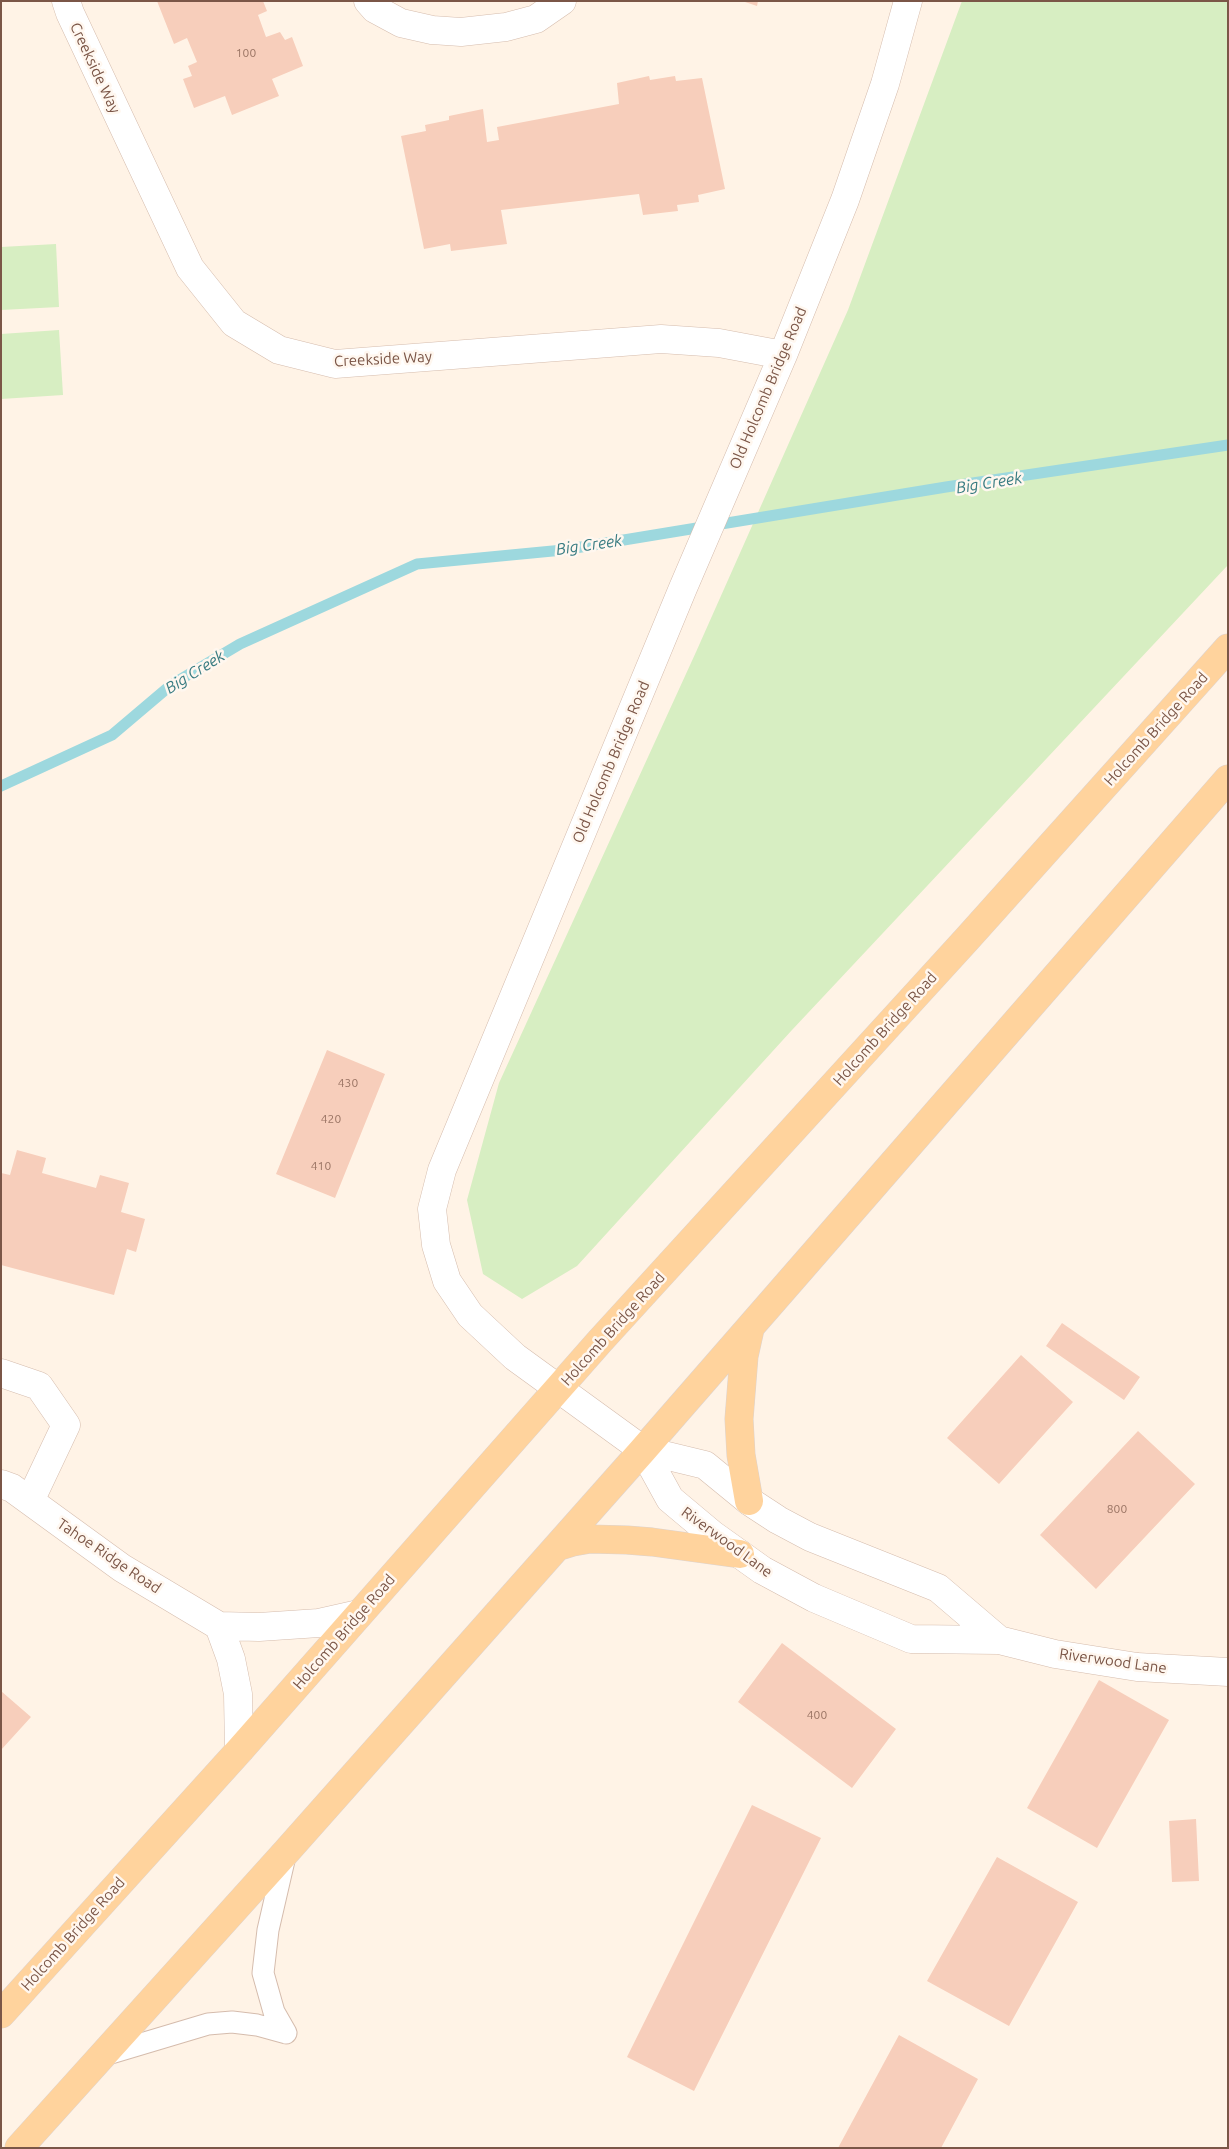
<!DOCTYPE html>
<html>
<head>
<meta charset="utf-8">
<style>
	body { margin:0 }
	#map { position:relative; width:1229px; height:2149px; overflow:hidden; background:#fff3e6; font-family:Ubuntu,sans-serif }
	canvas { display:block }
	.frame { position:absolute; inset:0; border:2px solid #7b5647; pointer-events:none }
</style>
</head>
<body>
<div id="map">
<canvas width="1229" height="2149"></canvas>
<div class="frame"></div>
</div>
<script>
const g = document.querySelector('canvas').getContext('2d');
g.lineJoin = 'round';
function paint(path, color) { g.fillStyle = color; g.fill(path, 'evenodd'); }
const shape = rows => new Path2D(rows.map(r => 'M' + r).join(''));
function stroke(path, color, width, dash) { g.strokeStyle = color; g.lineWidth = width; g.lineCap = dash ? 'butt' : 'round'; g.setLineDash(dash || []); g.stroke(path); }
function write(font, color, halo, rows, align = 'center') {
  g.font = font + ' Ubuntu,sans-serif'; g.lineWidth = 5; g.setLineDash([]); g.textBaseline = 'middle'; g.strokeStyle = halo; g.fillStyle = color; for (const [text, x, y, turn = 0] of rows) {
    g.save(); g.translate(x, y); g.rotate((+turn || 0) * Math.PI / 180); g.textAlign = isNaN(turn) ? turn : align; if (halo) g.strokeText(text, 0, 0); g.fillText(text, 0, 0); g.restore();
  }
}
paint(shape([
	[962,1,1228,1,1228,565,792,1030,577,1266,522,1299,483,1274,467,1200,499,1083,696,652,848,310],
	[56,244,59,307,1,310,1,247],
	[59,330,63,395,1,399,1,334]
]), '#d7eec2');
stroke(shape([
	[1,786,112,735,171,685,240,644,417,564,563,550,946,487,1228,445]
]), '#9dd8de', 11);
paint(shape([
	[157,1,263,1,267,11,258,15,266,37,280,32,285,40,292,37,303,66,272,79,279,96,232,115,225,96,194,108,183,79,192,76,188,66,197,62,187,38,174,44],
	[742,1,758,1,757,6],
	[649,76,650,80,675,76,676,81,702,78,725,189,698,195,699,202,677,205,678,211,643,215,639,194,501,210,507,244,451,251,450,244,424,249,401,136,426,131,425,125,449,120,449,116,483,109,487,142,499,140,497,127,619,104,617,83],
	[327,1050,385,1074,335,1198,276,1174],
	[17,1150,46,1158,42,1173,96,1188,100,1175,129,1183,121,1212,145,1219,136,1252,127,1249,114,1295,1,1265,1,1173,10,1175],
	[1062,1323,1140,1377,1124,1400,1046,1346],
	[1021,1355,1073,1402,999,1484,947,1438],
	[1138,1431,1195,1484,1096,1589,1040,1535],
	[782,1643,896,1729,852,1788,738,1702],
	[1099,1680,1169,1720,1097,1848,1027,1808],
	[1,1691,31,1717,1,1750],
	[752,1805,821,1838,694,2091,627,2057],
	[1196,1819,1199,1881,1172,1882,1169,1821],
	[997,1857,1078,1902,1009,2026,927,1981],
	[899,2035,978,2079,941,2148,838,2148]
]), '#f7cebb');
const service = shape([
	[286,1852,268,1930,263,1973,274,2012,286,2033],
	[101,2056,208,2024,232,2022,257,2025,286,2033]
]);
const minor = shape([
	[66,1,70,13,190,268,234,323,279,350,335,364,661,339,719,343,783,355],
	[368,1,375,9,401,23,432,30,461,32,506,27,536,19,562,1],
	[908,1,885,84,845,200,783,355,683,588,442,1170,432,1209,436,1245,447,1281,470,1315,515,1357,643,1450,705,1465,749,1501,778,1520,810,1537,938,1588,999,1640],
	[1,1373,39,1386,66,1425,30,1501],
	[643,1450,670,1499,713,1535,762,1570,814,1598,911,1639,999,1640,1055,1654,1137,1667,1228,1672],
	[1,1484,12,1488,122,1568,219,1626,259,1627,319,1623,359,1614],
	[219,1626,231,1659,238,1694,239,1751]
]);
const primary = shape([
	[749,1501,741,1455,739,1419,744,1356,750,1329],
	[557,1547,573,1542,590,1539,627,1540,652,1542,740,1554],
	[1,2014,239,1751,600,1341,967,939,1228,648],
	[19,2148,286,1852,643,1450,1228,779]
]);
stroke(service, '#d5bcad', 23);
stroke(minor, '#d5bcad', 29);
stroke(primary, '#ddd3cf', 29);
stroke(service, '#fff', 21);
stroke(minor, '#fff', 28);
stroke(primary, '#ffd39d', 28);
write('12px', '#9a7464', null, [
	["100",246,53],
	["430",348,1083],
	["420",331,1119],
	["410",321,1166],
	["800",1117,1509],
	["400",817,1715]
]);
write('15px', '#7b5647', '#fff7ef', [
	["Creekside Way",95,68,65],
	["Creekside Way",383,359,-3],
	["Old Holcomb Bridge Road",768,388,-67],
	["Holcomb Bridge Road",1156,729,-48],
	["Old Holcomb Bridge Road",611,762,-67],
	["Holcomb Bridge Road",885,1029,-48],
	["Holcomb Bridge Road",613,1329,-48],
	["Riverwood Lane",727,1542,36],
	["Tahoe Ridge Road",109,1556,34],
	["Holcomb Bridge Road",344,1632,-49],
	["Riverwood Lane",1113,1661,8],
	["Holcomb Bridge Road",73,1934,-48]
]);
write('italic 16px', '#397c82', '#fff7ef', [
	["Big Creek",989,483,-9],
	["Big Creek",589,545,-8],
	["Big Creek",195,672,-32]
]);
</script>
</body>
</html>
